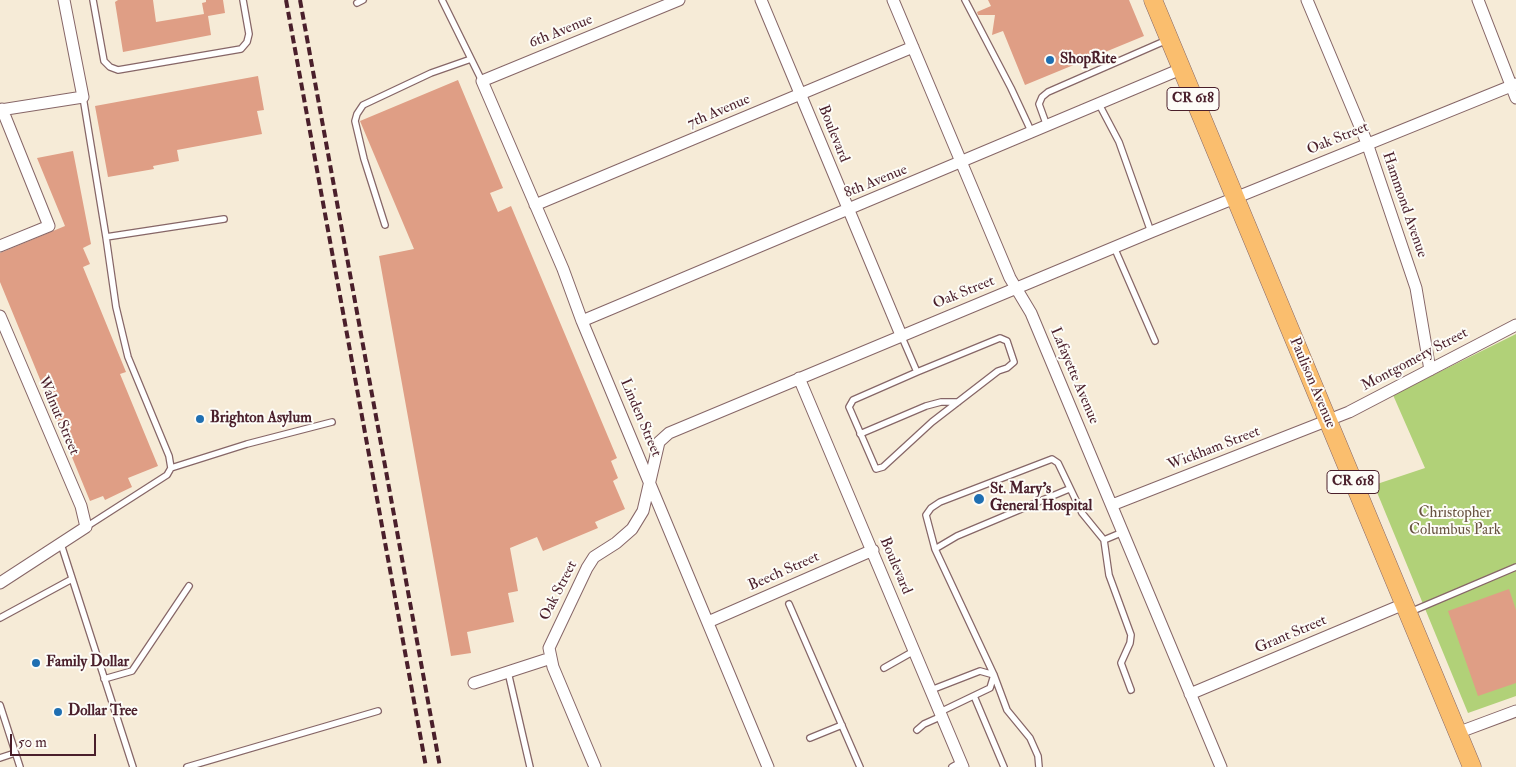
<!DOCTYPE html>
<html>
<head>
<meta charset="utf-8">
<style>
	body { margin:0 }
	#map { position:relative; width:1516px; height:767px; overflow:hidden; background:#f6ebd7; font-family:"IM FELL Double Pica",serif }
	canvas { display:block }
	.scale { position:absolute; left:10px; top:734px; width:86px; height:22px; box-sizing:border-box; border:2px solid #4a1f2b; border-top:0; padding-left:6px; font-size:15px; line-height:18px; white-space:nowrap; color:#4a1f2b; -webkit-text-stroke:4px #fdfcf7; paint-order:stroke }
</style>
</head>
<body>
<div id="map">
<canvas width="1516" height="767"></canvas>
<div class="scale">50 m</div>
</div>
<script>
const g = document.querySelector('canvas').getContext('2d');
g.lineJoin = 'round';
function paint(path, color) { g.fillStyle = color; g.fill(path, 'evenodd'); }
const shape = rows => new Path2D(rows.map(r => 'M' + r).join(''));
function stroke(path, color, width, dash) { g.strokeStyle = color; g.lineWidth = width; g.lineCap = dash ? 'butt' : 'round'; g.setLineDash(dash || []); g.stroke(path); }
function write(font, color, halo, rows, align = 'center') {
  g.font = font + ' "IM FELL Double Pica",serif'; g.lineWidth = 4; g.setLineDash([]); g.textBaseline = 'middle'; g.strokeStyle = halo; g.fillStyle = color; for (const [text, x, y, turn = 0] of rows) {
    g.save(); g.translate(x, y); g.rotate((+turn || 0) * Math.PI / 180); g.textAlign = isNaN(turn) ? turn : align; if (halo) g.strokeText(text, 0, 0); g.fillText(text, 0, 0); g.restore();
  }
}
paint(shape([
	[1516,334,1516,696,1468,713,1374,485,1425,468,1393,395]
]), '#b1d178');
paint(shape([
	[118,0,153,0,156,22,204,14,202,3,206,2,206,0,223,0,225,13,208,16,211,35,123,52,115,2],
	[988,0,1129,0,1144,36,1025,85,1003,31,992,35,995,15,978,15,977,12,991,6],
	[258,76,264,110,257,111,262,134,177,150,179,161,153,166,154,169,108,177,95,106],
	[458,80,503,188,490,193,498,212,511,206,617,458,611,461,618,478,613,481,625,509,595,522,598,528,543,551,537,537,510,548,518,591,508,593,514,622,467,632,471,653,451,656,379,256,414,249,360,121],
	[73,151,91,244,83,248,90,264,83,267,126,372,120,374,158,466,128,478,132,487,105,500,103,496,90,501,0,282,0,253,65,226,37,158],
	[1509,589,1516,610,1516,683,1478,696,1448,611]
]), '#df9e85');
const service = shape([
	[93,0,104,61,110,67,118,70,241,49,247,42,249,34,243,0],
	[442,0,482,81],
	[965,0,1011,88,1032,133],
	[357,3,363,0],
	[83,97,106,237],
	[1100,106,1119,142,1151,232],
	[1047,126,1039,104,1042,97,1048,92,1167,40],
	[385,225,364,159,355,121,357,114,363,105,431,73,471,59],
	[1114,247,1155,341],
	[901,335,917,372,853,400,849,407,876,469,883,467,932,422,998,371,1007,368,1014,362,1007,341,1000,338,917,372],
	[860,434,926,406,941,402,958,402],
	[171,468,247,444,332,422],
	[86,527,167,475,171,468,169,456,128,357,116,307,106,237,224,219],
	[1104,540,1109,575,1131,635,1130,643,1121,663,1131,690],
	[61,544,133,767],
	[935,549,957,536,1069,489],
	[789,604,860,767],
	[1410,612,1516,567],
	[0,618,72,579],
	[884,668,914,651],
	[508,672,530,767],
	[104,679,132,671,189,586],
	[931,690,980,671,994,675],
	[974,696,1004,767],
	[0,705,20,767],
	[940,712,990,688,994,675],
	[917,730,924,724,942,716],
	[810,738,842,725],
	[0,758,15,753],
	[187,767,378,711],
	[952,767,961,762],
	[1039,767,1038,756,1030,738,1007,710,994,675,935,549,926,515,931,508,940,502,1052,459,1058,463,1082,513,1104,540,1123,532]
]);
const minor = shape([
	[679,0,482,81,563,269,582,321,768,767],
	[761,0,901,335],
	[893,0,1010,278,1031,313,1221,767],
	[1307,0,1367,143,1416,288,1430,370],
	[1478,0,1516,98],
	[0,110,83,97,64,0],
	[535,205,913,47],
	[0,246,49,226,2,109],
	[0,316,81,506,86,527,0,583],
	[582,321,1181,69],
	[799,378,963,767],
	[1112,505,1349,412,1516,325],
	[708,622,873,550],
	[474,683,551,658],
	[1190,694,1404,604],
	[1457,733,1516,711],
	[595,767,553,667,549,648,587,568,594,557,616,543,632,529,643,511,659,442,669,433,1151,232,1516,84]
]);
const primary = shape([
	[1153,0,1472,767]
]);
stroke(service, '#866667', 8);
stroke(minor, '#866667', 13);
stroke(primary, '#866667', 19);
stroke(service, '#fff', 5.5);
stroke(minor, '#fff', 11);
stroke(primary, '#fabe6e', 18);
stroke(shape([
	[286,0,426,767],
	[300,0,440,767]
]), '#4a1f2b', 4, [8, 4]);
for (const [x, y, r, color] of [
	[1050,60,5,"#1f6fb2"],
	[200,419,5,"#1f6fb2"],
	[979,499,6,"#1f6fb2"],
	[36,663,5,"#1f6fb2"],
	[58,712,5,"#1f6fb2"]
]) { const dot = new Path2D(); dot.arc(x, y, r, 0, 2 * Math.PI); g.fillStyle = color; g.fill(dot); stroke(dot, '#fdfcf7', 2); }
for (const [x, y, w] of [
	[1193,99,52],
	[1353,482,52]
]) { const box = new Path2D(); box.roundRect(x - w / 2, y - 11.5, w, 23, 4); g.fillStyle = '#fdfcf7'; g.fill(box); stroke(box, '#4a1f2b', 1); }
write('bold 14px', '#4a1f2b', null, [
	["CR 618",1193,99],
	["CR 618",1353,482]
]);
write('15px', '#4a1f2b', '#fdfcf7', [
	["6th Avenue",561,32,-22],
	["7th Avenue",719,112,-23],
	["Boulevard",833,134,68],
	["Oak Street",1338,139,-22],
	["8th Avenue",876,182,-22],
	["Hammond Avenue",1404,205,71],
	["Oak Street",964,293,-22],
	["Montgomery Street",1415,360,-28],
	["Lafayette Avenue",1074,376,67],
	["Paulison Avenue",1312,383,67],
	["Walnut Street",58,416,67],
	["Linden Street",640,418,67],
	["Wickham Street",1214,449,-21],
	["Boulevard",895,566,67],
	["Beech Street",784,572,-24],
	["Oak Street",559,591,-63],
	["Grant Street",1291,635,-23]
]);
write('bold 15px', '#4a1f2b', '#fdfcf7', [
	["ShopRite",1060,60],
	["Brighton Asylum",210,419],
	["St. Mary's",990,490],
	["General Hospital",990,507],
	["Family Dollar",46,663],
	["Dollar Tree",68,712]
], 'left');
write('15px', '#695442', '#fdfcf7', [
	["Christopher",1455,514],
	["Columbus Park",1455,531]
]);
</script>
</body>
</html>
